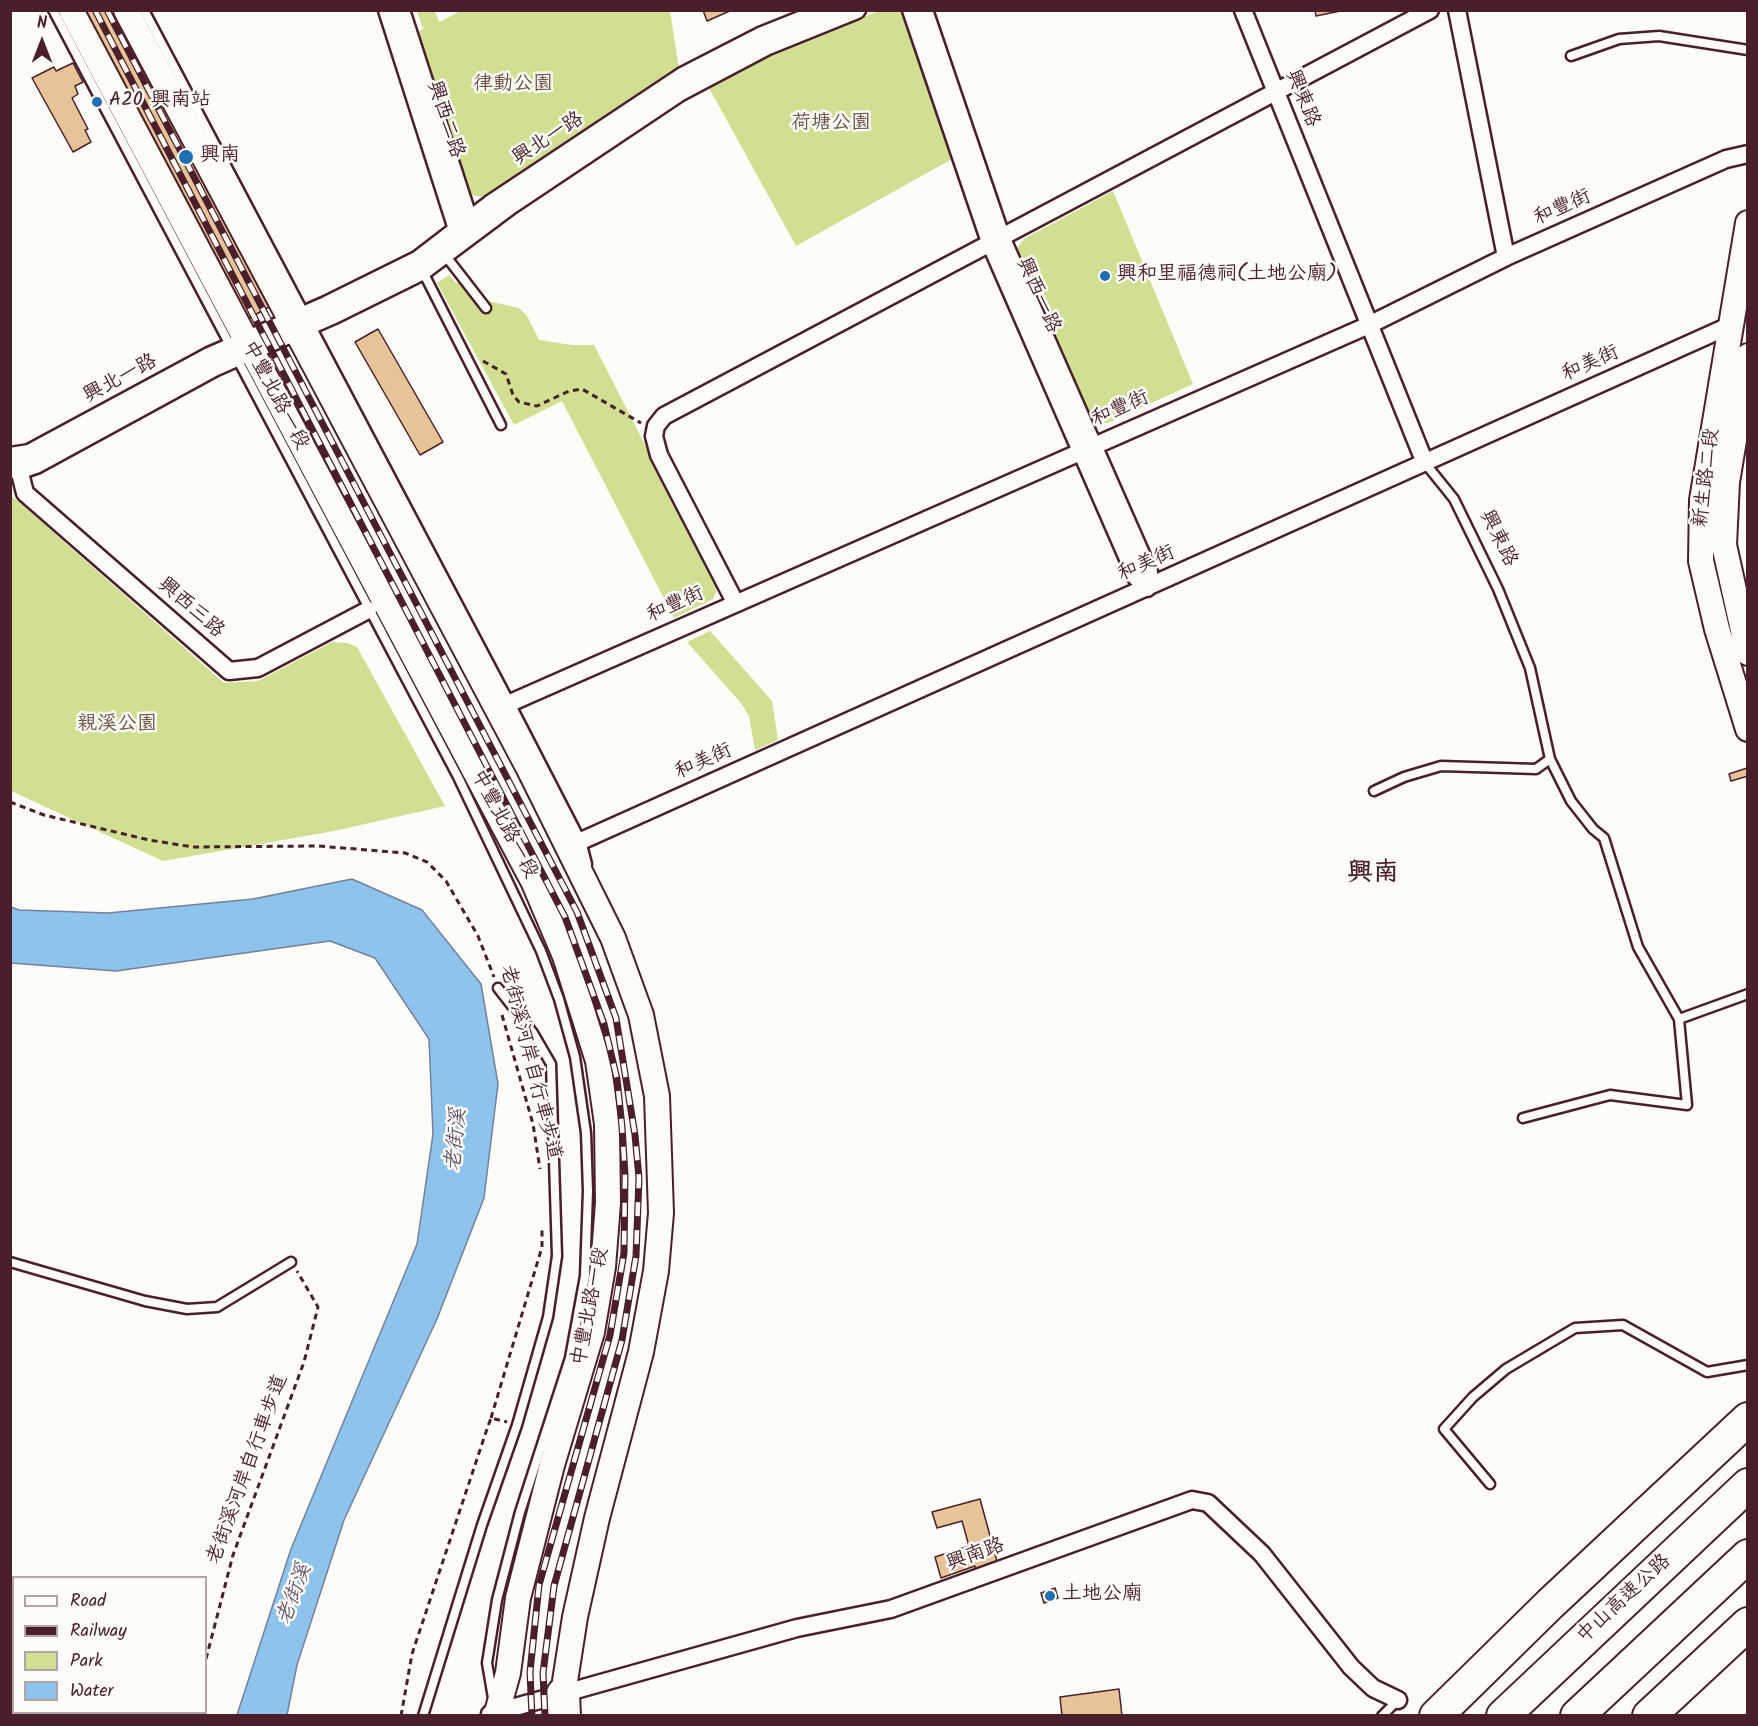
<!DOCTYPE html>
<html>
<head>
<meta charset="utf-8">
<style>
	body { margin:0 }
	#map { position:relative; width:1758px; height:1726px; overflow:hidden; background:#fdfcf7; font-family:Kalam,sans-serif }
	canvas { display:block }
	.frame { position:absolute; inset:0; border:12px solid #4a1f2b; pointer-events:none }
	.legend { position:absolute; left:12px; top:1576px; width:195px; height:138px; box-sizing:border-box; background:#fdfcf7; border:2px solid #b5a4a5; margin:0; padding:8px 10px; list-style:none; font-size:18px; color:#4a1f2b }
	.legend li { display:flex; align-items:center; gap:12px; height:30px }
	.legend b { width:30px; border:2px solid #b5a4a5 }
	.north { position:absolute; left:12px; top:12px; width:60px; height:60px; -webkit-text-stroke:4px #fdfcf7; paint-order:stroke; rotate:0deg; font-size:16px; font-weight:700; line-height:24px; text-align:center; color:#4a1f2b }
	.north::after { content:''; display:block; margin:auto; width:21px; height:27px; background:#4a1f2b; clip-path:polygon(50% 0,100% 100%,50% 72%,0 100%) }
</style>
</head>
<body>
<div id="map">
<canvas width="1758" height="1726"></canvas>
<div class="frame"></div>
<ul class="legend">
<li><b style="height:8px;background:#fdfcf7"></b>Road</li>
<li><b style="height:8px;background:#4a1f2b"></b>Railway</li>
<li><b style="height:16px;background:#d0df92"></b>Park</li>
<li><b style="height:16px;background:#8ec3eb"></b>Water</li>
</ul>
<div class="north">N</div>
</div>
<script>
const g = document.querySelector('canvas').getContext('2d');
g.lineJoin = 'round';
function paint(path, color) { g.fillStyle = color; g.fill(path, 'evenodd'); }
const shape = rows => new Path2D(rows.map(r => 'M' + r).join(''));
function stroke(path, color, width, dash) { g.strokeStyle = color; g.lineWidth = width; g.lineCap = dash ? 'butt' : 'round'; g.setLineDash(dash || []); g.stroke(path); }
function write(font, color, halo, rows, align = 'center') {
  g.font = font + ' Kalam,"LXGW WenKai TC",sans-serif'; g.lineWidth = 5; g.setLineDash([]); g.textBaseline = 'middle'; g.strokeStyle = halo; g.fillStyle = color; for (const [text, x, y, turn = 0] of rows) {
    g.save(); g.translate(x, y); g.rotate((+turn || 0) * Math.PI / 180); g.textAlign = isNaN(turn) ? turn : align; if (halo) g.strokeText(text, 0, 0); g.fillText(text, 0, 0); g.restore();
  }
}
paint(shape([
	[417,11,435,11,439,22,461,11,670,11,679,69,485,197,468,195,416,33,423,29],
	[879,11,898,11,904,16,952,159,796,246,708,86,769,55],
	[1113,191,1193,384,1108,423,1098,423,1091,421,1016,256,1016,249,1024,239],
	[449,275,455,282,466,285,484,300,519,308,527,316,539,340,572,345,594,345,714,580,717,590,713,599,674,618,562,401,514,425,437,283],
	[11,495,224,683,258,681,332,642,347,643,357,647,445,806,334,831,163,861,11,791],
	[710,631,772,701,778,740,755,750,749,716,741,703,687,642]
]), '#d0df92');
const water = shape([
	[352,879,422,910,481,984,498,1084,484,1198,437,1319,344,1520,297,1665,287,1715,237,1715,291,1549,417,1244,433,1134,429,1039,375,958,330,941,116,971,11,963,11,907,19,910,108,913,253,899,352,879]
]);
paint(water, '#8ec3eb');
stroke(water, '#73819e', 1.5);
const building = shape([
	[80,10,113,10,269,307,242,322,80,10],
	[703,10,732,10,707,21,703,10],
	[1315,10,1345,10,1316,16,1315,10],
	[73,63,83,82,75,86,78,94,72,98,88,129,85,130,91,142,73,152,32,78,54,67,56,71,73,63],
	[378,329,443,442,420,455,355,342,378,329],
	[1747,768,1748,776,1731,781,1729,774,1747,768],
	[980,1499,998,1565,976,1572,975,1566,941,1578,935,1557,969,1546,962,1521,937,1528,932,1512,980,1499],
	[1055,1588,1058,1598,1044,1603,1041,1593,1055,1588],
	[1119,1689,1122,1716,1062,1716,1060,1697,1119,1689]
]);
paint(building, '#e7c498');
stroke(building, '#4a1f2b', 1.5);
const lane = shape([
	[53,10,458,777,541,951,559,999,575,1057,586,1133,588,1191,585,1276,570,1358,520,1512,497,1600,487,1663,493,1698],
	[144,10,510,703,581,841,587,864],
	[1571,56,1619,39,1659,36,1748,50],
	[445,255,486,308],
	[422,270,501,425],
	[1425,463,1454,499,1498,589,1530,668,1550,759,1571,801,1593,829,1604,838,1638,947,1679,1019,1748,994],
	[1374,791,1404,777,1441,766,1536,769,1550,759],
	[1523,1118,1610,1095,1687,1105,1679,1019],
	[10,1262,145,1301,187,1309,217,1307,291,1262],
	[1490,1484,1444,1429,1473,1397,1506,1369,1575,1328,1623,1325,1707,1372,1748,1365],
	[423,1716,482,1525,517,1425,548,1317,557,1256,551,1064,533,1033,498,988],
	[1382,1716,1398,1700]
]);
const street = shape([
	[387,10,457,229,464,235],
	[401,10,469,220,469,230],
	[911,10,991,245,1136,577,1147,588],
	[924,10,1002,239,1149,572,1147,588],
	[1243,10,1425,463],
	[1457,10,1506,257],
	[10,456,29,453,209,356,326,305,417,260,490,204,684,75,760,36,825,10],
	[17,461,25,493,229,671,258,668,368,610],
	[10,469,18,471,36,465,214,368,332,316,423,271,510,206,679,93,768,46,857,10],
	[735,602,659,455,654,436,656,426,664,416,1430,10],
	[510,703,1369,325,1506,257,1726,159,1748,154],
	[581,841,1731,325],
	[490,1714,797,1628,891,1609,1192,1500,1208,1503,1262,1554,1351,1667,1373,1688,1398,1700]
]);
const secondary = shape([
	[71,10,534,883,565,956,598,1061,607,1124,608,1203,603,1267,592,1332,552,1465,518,1598,508,1673,496,1716],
	[126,10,528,767,613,938,641,1015,657,1096,661,1213,656,1271,641,1352,597,1518,575,1617,563,1694,567,1709],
	[1748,223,1702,500,1701,561,1717,629,1748,729],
	[1748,356,1727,482,1724,545,1748,653]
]);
const highway = shape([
	[563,1694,564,1716],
	[1436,1716,1550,1604,1748,1419],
	[1503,1716,1748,1485],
	[1577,1716,1748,1556],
	[1649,1716,1748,1624]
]);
stroke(lane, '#4a1f2b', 13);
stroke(street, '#4a1f2b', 21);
stroke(secondary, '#4a1f2b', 28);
stroke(highway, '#4a1f2b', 36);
stroke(shape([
	[483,361,506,374,513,395,519,402,537,406,569,391,582,389,641,423],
	[10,802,44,815,149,840,193,847,318,846,405,853,427,862,446,881,478,936,494,977],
	[502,1015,533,1124,540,1169],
	[491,1418,542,1247,542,1226],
	[206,1659,233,1555,304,1362,318,1307,297,1271],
	[194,1716,195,1712],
	[401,1716,412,1654,487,1429,491,1418,507,1422]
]), '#4a1f2b', 3, [6, 4.5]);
stroke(lane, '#fdfcf7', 8);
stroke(street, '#fdfcf7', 16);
stroke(secondary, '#fdfcf7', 24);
stroke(highway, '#fdfcf7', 32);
const rail = shape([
	[95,10,565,917,604,1024,617,1079,622,1127,625,1175,624,1253,610,1335,539,1585,530,1672,532,1716],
	[107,10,577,912,616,1018,635,1135,639,1178,636,1256,622,1340,554,1586,543,1673,545,1716]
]);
stroke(rail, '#4a1f2b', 7);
stroke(rail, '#fdfcf7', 4.5, [14]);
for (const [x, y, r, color] of [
	[97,102,6,"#1f6fb2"],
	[186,157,8,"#1f6fb2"],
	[1105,276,6,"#1f6fb2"],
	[1050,1596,6,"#1f6fb2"]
]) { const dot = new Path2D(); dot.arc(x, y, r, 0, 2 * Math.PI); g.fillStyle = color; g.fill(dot); stroke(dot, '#fdfcf7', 2); }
write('20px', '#6c4f45', '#fdfcf7', [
	["律動公園",513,86],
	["荷塘公園",831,125],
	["親溪公園",117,726]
]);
write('20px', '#4a1f2b', '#fdfcf7', [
	["興東路",1301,99,68],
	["興西二路",444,120,72],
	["興北一路",549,140,-33],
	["和豐街",1563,209,-24],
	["興西一路",1037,296,66],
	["和美街",1591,365,-24],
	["興北一路",121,380,-28],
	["中豐北路一段",274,396,62],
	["和豐街",1121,410,-24],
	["新生路二段",1708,478,-83],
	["興東路",1497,539,64],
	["和美街",1147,565,-24],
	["和豐街",676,606,-24],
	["興西三路",190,609,41],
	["和美街",704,763,-24],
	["中豐北路一段",503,825,62],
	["老街溪河岸自行車步道",529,1063,76],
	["中豐北路一段",592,1307,-79],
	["老街溪河岸自行車步道",249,1470,-70],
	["興南路",976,1556,-20],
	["中山高速公路",1625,1600,-43]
]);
write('20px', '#4a1f2b', '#fdfcf7', [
	["A20 興南站",109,102],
	["興南",200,157],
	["興和里福德祠(土地公廟)",1117,276],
	["土地公廟",1062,1596]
], 'left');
write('italic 21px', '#62586e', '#fdfcf7', [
	["老街溪",458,1140,-85],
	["老街溪",296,1595,-70]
]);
write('bold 26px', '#4a1f2b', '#fdfcf7', [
	["興南",1373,876]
]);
</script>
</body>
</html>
